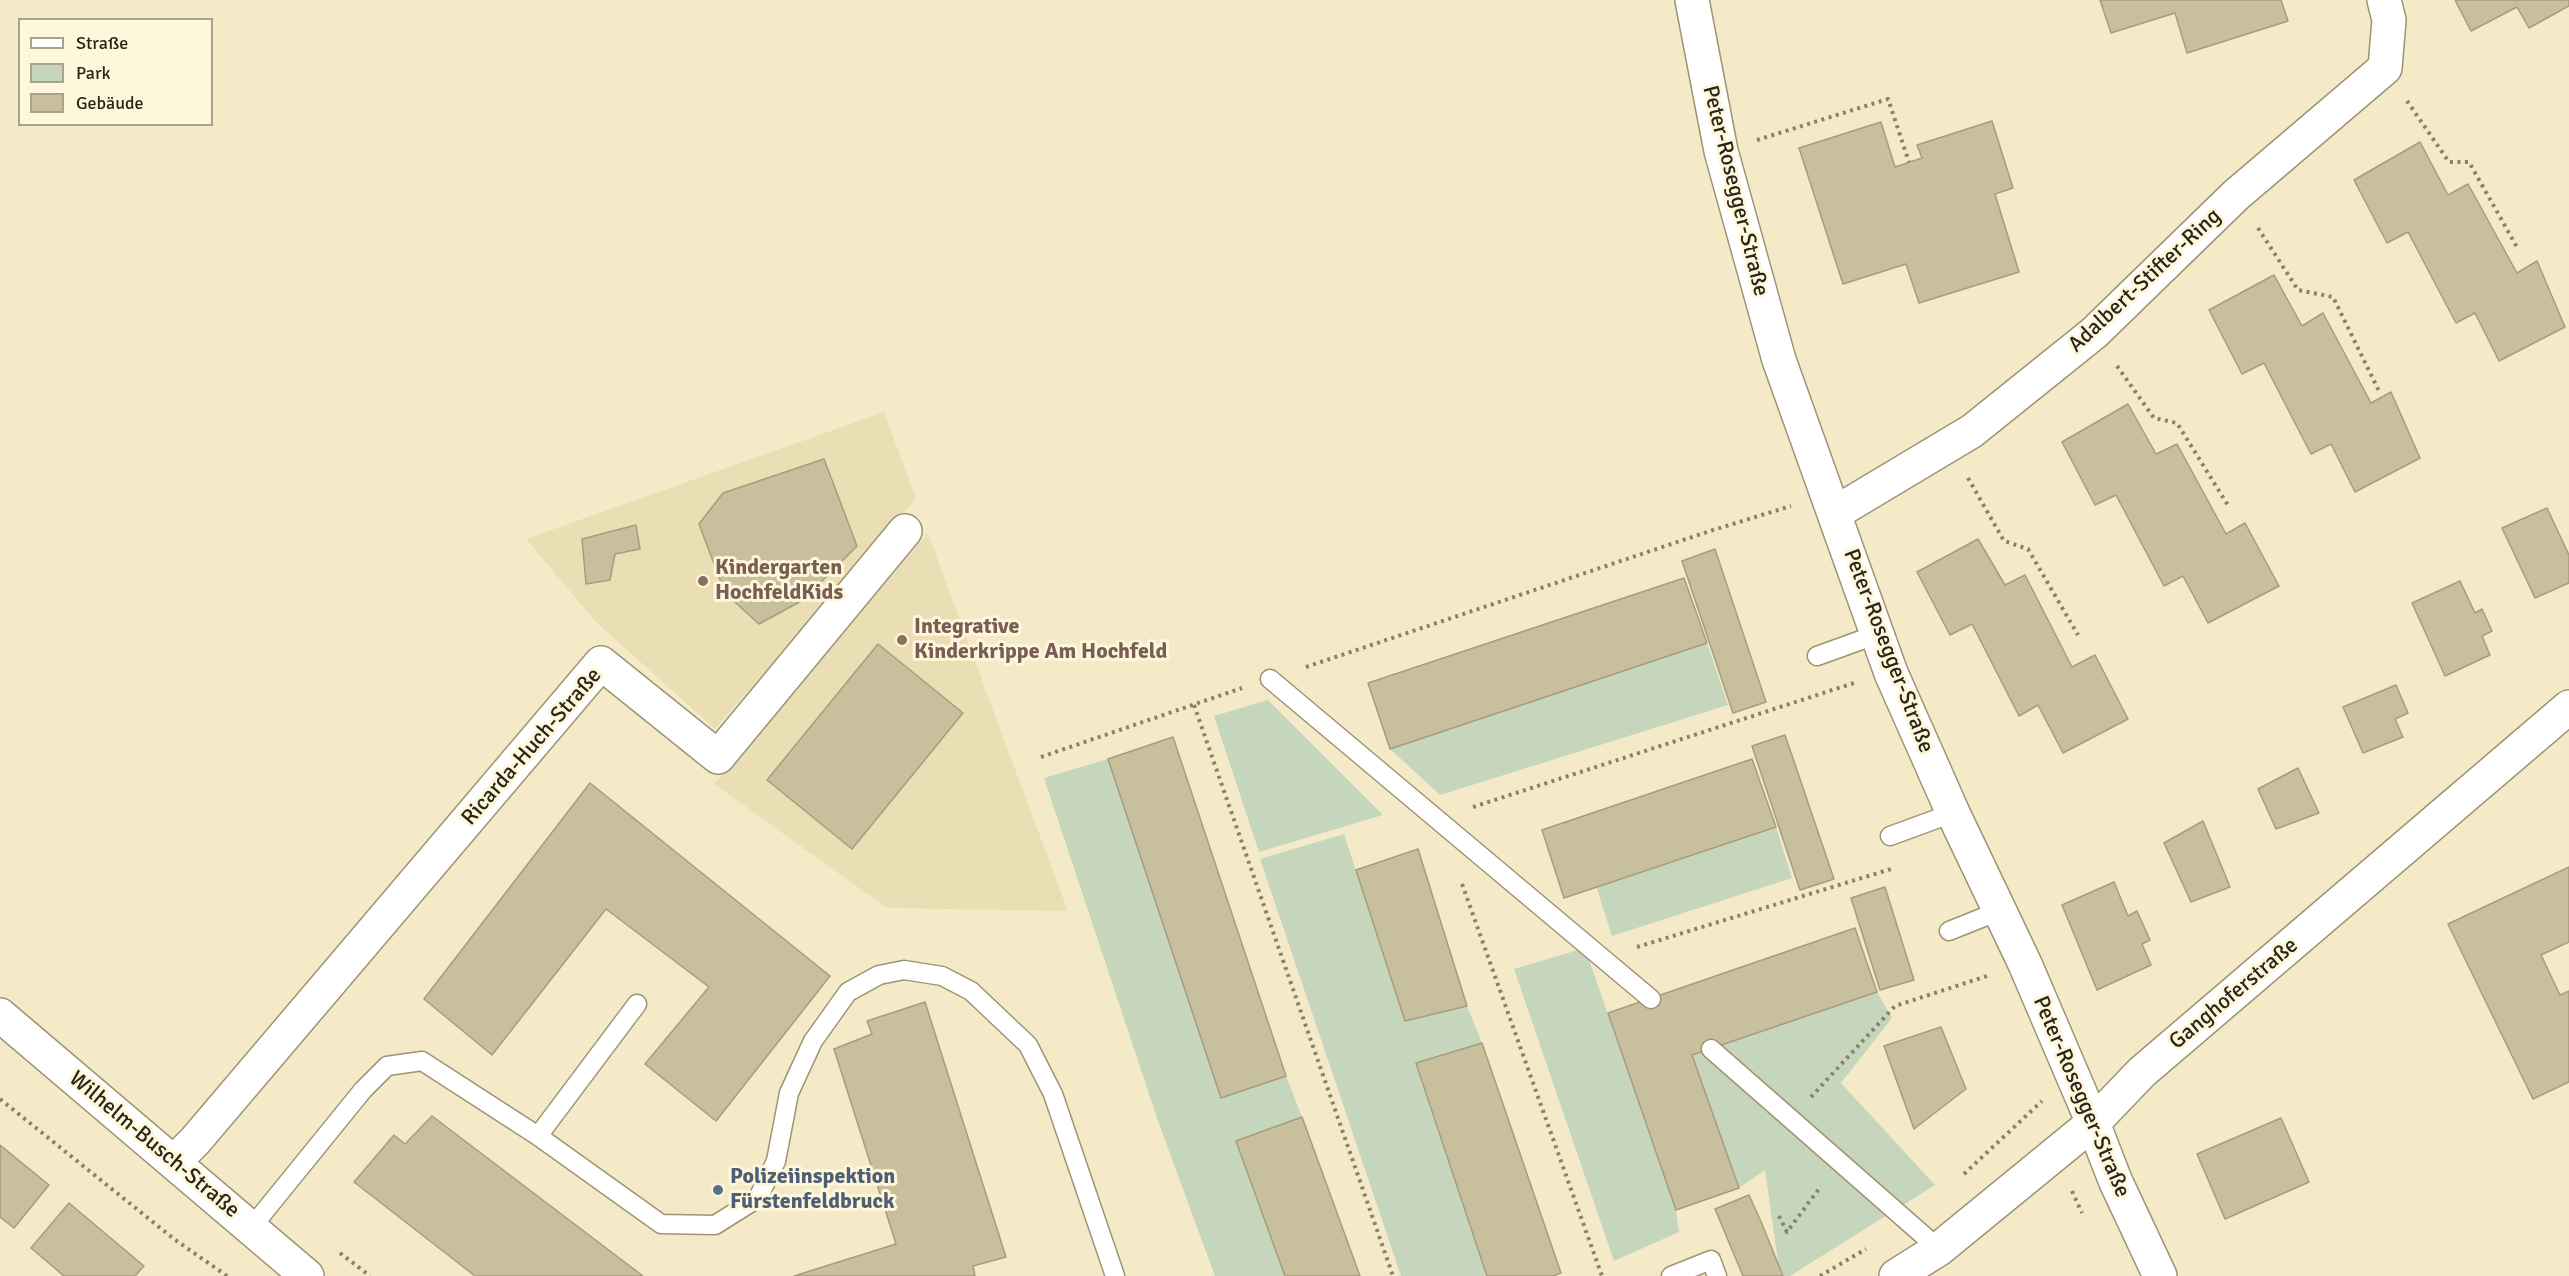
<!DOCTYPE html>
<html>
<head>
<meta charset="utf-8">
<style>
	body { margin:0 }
	#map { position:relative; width:2569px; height:1276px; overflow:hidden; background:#f4eac7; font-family:Signika,sans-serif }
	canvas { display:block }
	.legend { position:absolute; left:18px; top:18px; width:195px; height:108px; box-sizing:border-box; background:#fff7db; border:2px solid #a9a38d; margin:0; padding:8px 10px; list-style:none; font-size:18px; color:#292518 }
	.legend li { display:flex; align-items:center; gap:12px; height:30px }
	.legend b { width:30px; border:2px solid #a9a38d }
</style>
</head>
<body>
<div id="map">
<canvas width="2569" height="1276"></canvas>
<ul class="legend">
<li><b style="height:8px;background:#fff"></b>Straße</li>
<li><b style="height:16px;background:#c6d6bc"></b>Park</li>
<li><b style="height:16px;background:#c8bf9d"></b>Gebäude</li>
</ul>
</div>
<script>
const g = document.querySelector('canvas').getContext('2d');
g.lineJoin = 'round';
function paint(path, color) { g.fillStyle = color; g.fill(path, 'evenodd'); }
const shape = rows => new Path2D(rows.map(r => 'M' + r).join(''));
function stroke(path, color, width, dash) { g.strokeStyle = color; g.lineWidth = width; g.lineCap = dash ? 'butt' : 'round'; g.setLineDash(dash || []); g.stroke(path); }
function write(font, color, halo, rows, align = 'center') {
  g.font = font + ' Signika,sans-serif'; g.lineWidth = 6; g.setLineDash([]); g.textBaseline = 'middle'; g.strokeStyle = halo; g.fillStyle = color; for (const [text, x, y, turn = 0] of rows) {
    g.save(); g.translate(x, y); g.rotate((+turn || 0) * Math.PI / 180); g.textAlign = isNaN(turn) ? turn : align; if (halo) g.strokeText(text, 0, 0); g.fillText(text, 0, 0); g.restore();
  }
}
paint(shape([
	[884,412,916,499,715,729,596,622,526,539],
	[928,533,1007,748,1068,911,887,908,714,784]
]), '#eadeb5');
paint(shape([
	[1707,643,1728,705,1440,795,1390,749],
	[1268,700,1383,815,1259,852,1214,716],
	[1108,759,1221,1097,1286,1076,1302,1117,1236,1141,1285,1276,1215,1276,1158,1121,1044,778],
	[1776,827,1792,878,1612,936,1596,886],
	[1344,834,1405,1021,1467,1006,1482,1043,1417,1063,1487,1276,1401,1276,1260,859],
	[1585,948,1676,1210,1679,1232,1614,1261,1514,969],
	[1877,992,1892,1018,1841,1083,1935,1185,1790,1276,1780,1276,1765,1170,1739,1188,1692,1055]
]), '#c6d6bc');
const building = shape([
	[2100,0,2281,0,2288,21,2187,53,2175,13,2111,33,2100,0],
	[2455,0,2569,0,2569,6,2529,28,2517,7,2471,31,2455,0],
	[1992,121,2013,188,1995,194,2019,272,1919,303,1906,264,1843,284,1799,148,1881,122,1895,167,1922,158,1917,145,1992,121],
	[2420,142,2448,195,2468,184,2517,273,2537,261,2565,327,2499,361,2475,313,2456,323,2408,232,2387,243,2354,180,2420,142],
	[2274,275,2302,326,2323,313,2371,403,2391,392,2420,458,2355,492,2331,444,2311,454,2264,363,2242,374,2209,310,2274,275],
	[2128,404,2156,454,2177,444,2226,534,2245,523,2279,586,2208,623,2183,576,2164,586,2116,495,2095,505,2062,442,2128,404],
	[824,459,857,546,803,600,759,624,725,593,699,524,723,493,824,459],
	[2547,508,2569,555,2569,583,2535,598,2502,528,2547,508],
	[636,525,640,549,615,554,610,580,586,584,582,539,636,525],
	[1978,539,2005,585,2025,575,2072,667,2095,655,2128,719,2063,753,2038,705,2019,716,1972,624,1950,635,1917,572,1978,539],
	[1715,549,1766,702,1733,713,1682,561,1715,549],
	[1684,578,1707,643,1390,749,1368,683,1684,578],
	[2460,581,2475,613,2482,609,2492,631,2482,636,2490,655,2445,676,2412,603,2460,581],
	[878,644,963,713,852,849,767,780,878,644],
	[2396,685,2408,713,2395,719,2403,737,2363,753,2343,707,2396,685],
	[1785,735,1834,879,1800,890,1752,746,1785,735],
	[1173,737,1286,1076,1221,1098,1108,759,1173,737],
	[1752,759,1776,827,1564,898,1542,830,1752,759],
	[2298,768,2319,813,2276,829,2258,789,2298,768],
	[590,783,830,976,716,1121,645,1064,709,987,606,909,492,1055,424,999,590,783],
	[2203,821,2230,887,2191,902,2164,843,2203,821],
	[1418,849,1467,1006,1405,1021,1356,870,1418,849],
	[2569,867,2569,942,2541,955,2560,995,2569,991,2569,1082,2533,1099,2448,924,2569,867],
	[2114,882,2128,916,2137,911,2150,940,2142,944,2151,965,2097,990,2062,905,2114,882],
	[1885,887,1914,980,1880,990,1851,898,1885,887],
	[1855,928,1877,992,1692,1055,1739,1188,1676,1210,1608,1013,1855,928],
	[925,1002,1006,1257,973,1266,975,1276,794,1276,896,1244,834,1049,872,1034,867,1021,925,1002],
	[1941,1027,1966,1089,1914,1129,1884,1046,1941,1027],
	[1482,1043,1561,1273,1553,1276,1487,1276,1416,1063,1482,1043],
	[432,1116,643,1276,475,1276,354,1182,394,1135,405,1144,432,1116],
	[1302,1117,1360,1276,1285,1276,1236,1141,1302,1117],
	[2281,1118,2309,1182,2225,1219,2197,1154,2281,1118],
	[0,1145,49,1185,14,1228,0,1217,0,1145],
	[1749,1195,1762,1224,1783,1276,1743,1276,1715,1209,1749,1195],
	[69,1203,144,1266,135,1276,64,1276,31,1248,69,1203]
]);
paint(building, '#c8bf9d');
stroke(building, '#a79d7d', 1.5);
const service = shape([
	[1817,656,1878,634],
	[1270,679,1651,999],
	[1890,836,1953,813],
	[1949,931,1999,911],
	[1711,1049,1939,1249],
	[538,1136,637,1004],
	[251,1228,363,1090,387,1066,422,1061,538,1136,661,1224,715,1225,758,1198,776,1161,789,1093,813,1041,848,992,879,975,904,970,942,976,971,991,1028,1045,1053,1094,1115,1276],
	[1671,1276,1711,1260,1717,1276]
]);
const minor = shape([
	[1692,0,1721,151,1779,360,1891,673,1953,813,2025,964,2093,1123,2115,1180,2160,1276],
	[1835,513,1972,431,2094,333,2236,195,2385,68,2389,20,2384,0],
	[0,1015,307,1276],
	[174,1162,195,1141,601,663,718,757,905,531],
	[1896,1276,1939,1249,2093,1123,2142,1072,2569,707]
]);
stroke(service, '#9e9474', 21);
stroke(minor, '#9e9474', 36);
stroke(shape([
	[2407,101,2449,162,2469,162,2518,249],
	[1757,140,1888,99,1909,162],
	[2258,228,2298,290,2333,297,2379,391],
	[2117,366,2154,418,2177,423,2229,507],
	[1968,478,2004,541,2028,549,2078,635],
	[1306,667,1710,531,1791,506],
	[1194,705,1393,1276],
	[1041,757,1242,688],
	[1473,807,1854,683],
	[1462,884,1602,1276],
	[1637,947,1891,869],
	[1811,1097,1895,1006,1987,976],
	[0,1099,174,1239,227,1276],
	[1964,1174,2042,1101],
	[2072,1191,2082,1213],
	[1779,1216,1787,1232,1821,1186],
	[340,1253,370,1276],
	[1820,1276,1866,1249]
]), '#89826b', 4, [3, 4.5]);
stroke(service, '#fff', 18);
stroke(minor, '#fff', 33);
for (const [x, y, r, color] of [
	[703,581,6,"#8d6e63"],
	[902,640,6,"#8d6e63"],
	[718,1190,6,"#5c6f8a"]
]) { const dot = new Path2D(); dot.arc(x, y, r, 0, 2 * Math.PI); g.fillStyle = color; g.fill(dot); stroke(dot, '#fff7db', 2); }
write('22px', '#292518', '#fff7db', [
	["Peter-Rosegger-Straße",1735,191,76],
	["Adalbert-Stifter-Ring",2145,281,-43],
	["Peter-Rosegger-Straße",1888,651,69],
	["Ricarda-Huch-Straße",532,747,-49],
	["Ganghoferstraße",2234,994,-40],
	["Peter-Rosegger-Straße",2081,1097,67],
	["Wilhelm-Busch-Straße",154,1145,40]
]);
write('bold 22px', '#785e54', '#fff7db', [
	["Kindergarten",715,568],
	["HochfeldKids",715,593],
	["Integrative",914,627],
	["Kinderkrippe Am Hochfeld",914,652]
], 'left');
write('bold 22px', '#4e5e75', '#fff7db', [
	["Polizeiinspektion",730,1177],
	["Fürstenfeldbruck",730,1202]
], 'left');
</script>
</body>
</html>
